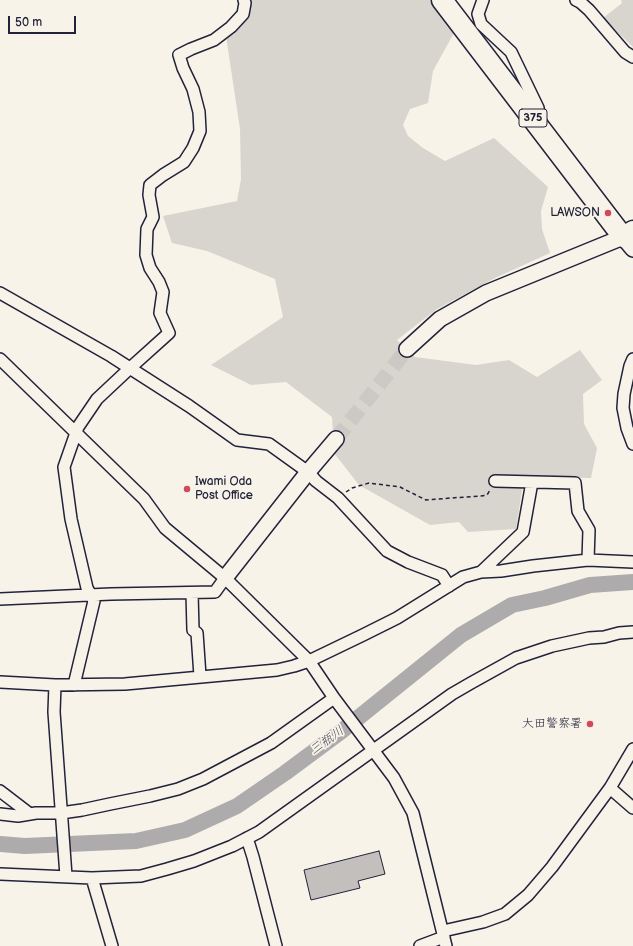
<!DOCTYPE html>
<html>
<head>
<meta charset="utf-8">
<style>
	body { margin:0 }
	#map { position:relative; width:633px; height:946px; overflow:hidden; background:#f7f3e8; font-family:"Balsamiq Sans",sans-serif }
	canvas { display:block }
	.scale { position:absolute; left:8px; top:16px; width:68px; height:18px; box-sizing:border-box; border:2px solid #22223b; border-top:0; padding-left:5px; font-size:12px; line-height:14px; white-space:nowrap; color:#22223b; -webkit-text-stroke:3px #f7f3e8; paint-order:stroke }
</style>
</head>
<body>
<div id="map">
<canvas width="633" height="946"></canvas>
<div class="scale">50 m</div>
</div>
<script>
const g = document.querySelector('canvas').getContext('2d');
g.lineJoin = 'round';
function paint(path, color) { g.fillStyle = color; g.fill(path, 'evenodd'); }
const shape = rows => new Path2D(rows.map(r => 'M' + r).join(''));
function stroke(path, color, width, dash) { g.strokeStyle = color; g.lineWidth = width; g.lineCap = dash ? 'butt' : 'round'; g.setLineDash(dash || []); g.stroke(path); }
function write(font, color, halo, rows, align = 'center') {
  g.font = font + ' "Balsamiq Sans","Klee One",sans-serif'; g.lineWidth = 3.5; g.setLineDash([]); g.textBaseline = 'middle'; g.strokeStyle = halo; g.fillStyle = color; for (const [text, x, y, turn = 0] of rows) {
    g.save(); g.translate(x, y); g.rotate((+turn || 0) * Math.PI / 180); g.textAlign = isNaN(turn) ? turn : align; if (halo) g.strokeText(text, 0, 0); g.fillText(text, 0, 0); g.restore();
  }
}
paint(shape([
	[248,0,430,0,455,31,433,71,428,103,410,109,403,125,408,136,423,148,445,161,494,138,548,187,541,211,542,229,550,253,495,278,437,309,397,340,415,357,476,365,509,360,537,377,580,350,602,380,583,394,584,424,597,448,591,478,524,477,516,529,468,532,459,522,430,525,359,485,334,453,332,417,286,382,251,385,211,365,283,317,275,279,207,251,172,243,163,216,237,201,241,179,240,129,226,36],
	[621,0,633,0,633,47,603,18,622,3]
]), '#d8d5cf');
stroke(shape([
	[0,844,25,846,136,841,185,830,237,806,285,773,343,730,461,635,512,605,545,598,590,585,633,582]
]), '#aeabad', 16);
const building = shape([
	[379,851,385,874,358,881,360,888,311,900,304,870,379,851]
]);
paint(building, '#c2bfbd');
stroke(building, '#22223b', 1);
stroke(shape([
	[336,439,407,349]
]), '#ccc9c5', 15, [15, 8]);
const street = shape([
	[483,0,478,14,481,24,511,52,538,108,541,124],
	[576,0,580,2,589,10,625,52,633,57],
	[0,293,111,356,189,406,237,440,269,444,308,472,316,481,338,498,387,551,408,562,442,575,449,586],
	[0,359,144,499,165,528,225,578,309,661,334,698,394,778,413,813,446,946],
	[633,359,630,366,624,394,623,408,627,428,633,444],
	[495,481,575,483,578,511,589,530,588,560],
	[481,572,523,532,532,482],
	[192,593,193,630,197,633,200,676],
	[0,599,111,594,215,592,225,578],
	[0,682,55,685,125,684,277,670,294,666,309,661,363,635,397,618,463,577,481,572,501,571,533,566,588,560,633,562],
	[55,685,54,712,66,876],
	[74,685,94,601,87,588,71,519,64,467,78,427,97,399,129,369,169,333,160,313,163,292,159,282,150,268,146,255,147,229,153,217,149,195,150,185,163,175,184,162,193,148,200,131,199,112,193,89,183,68,179,55,191,49,214,40,231,27,243,14,245,3,244,0],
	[610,788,633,808],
	[0,791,30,814],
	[0,814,18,816,36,813,61,813,82,810,110,804,150,796,178,789,203,779,271,743,334,698],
	[247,838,253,857,276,946],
	[0,874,92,878,141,876,167,869,194,861,232,846,259,832,452,694,471,683,516,658,552,646,589,638,604,637,619,633,633,632],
	[92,878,112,946],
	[443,931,483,922,505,914,528,895,552,867,610,788,633,749],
	[420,946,444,937]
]);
const secondary = shape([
	[407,349,440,319,486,293,623,237,633,249],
	[225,578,308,472,336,439]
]);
const highway = shape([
	[442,0,623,237,633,231]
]);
stroke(street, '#22223b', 14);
stroke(secondary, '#22223b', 18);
stroke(highway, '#22223b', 23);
stroke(shape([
	[346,492,352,488,369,483,400,487,426,500,451,498,481,496,487,495,490,490]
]), '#22223b', 1.5, [4, 3]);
stroke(street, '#f7f3e8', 11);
stroke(secondary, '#f7f3e8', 15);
stroke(highway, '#f7f3e8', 20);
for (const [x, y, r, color] of [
	[608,213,4,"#d1495b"],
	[187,489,4,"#d1495b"],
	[590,724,4,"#d1495b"]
]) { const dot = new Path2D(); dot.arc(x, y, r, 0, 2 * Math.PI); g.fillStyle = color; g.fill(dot); stroke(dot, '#f7f3e8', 1.5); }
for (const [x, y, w] of [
	[533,118,28]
]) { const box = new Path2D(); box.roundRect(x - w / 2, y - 9, w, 18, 3); g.fillStyle = '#f7f3e8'; g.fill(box); stroke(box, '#22223b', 1); }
write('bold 11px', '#22223b', null, [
	["375",533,118]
]);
write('12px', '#22223b', '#f7f3e8', [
	["LAWSON",600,213],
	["Iwami Oda",195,482,"left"],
	["Post Office",195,496,"left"],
	["大田警察署",582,724]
], 'right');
write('italic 13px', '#535263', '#f7f3e8', [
	["三瓶川",327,741,-36]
]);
</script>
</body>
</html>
